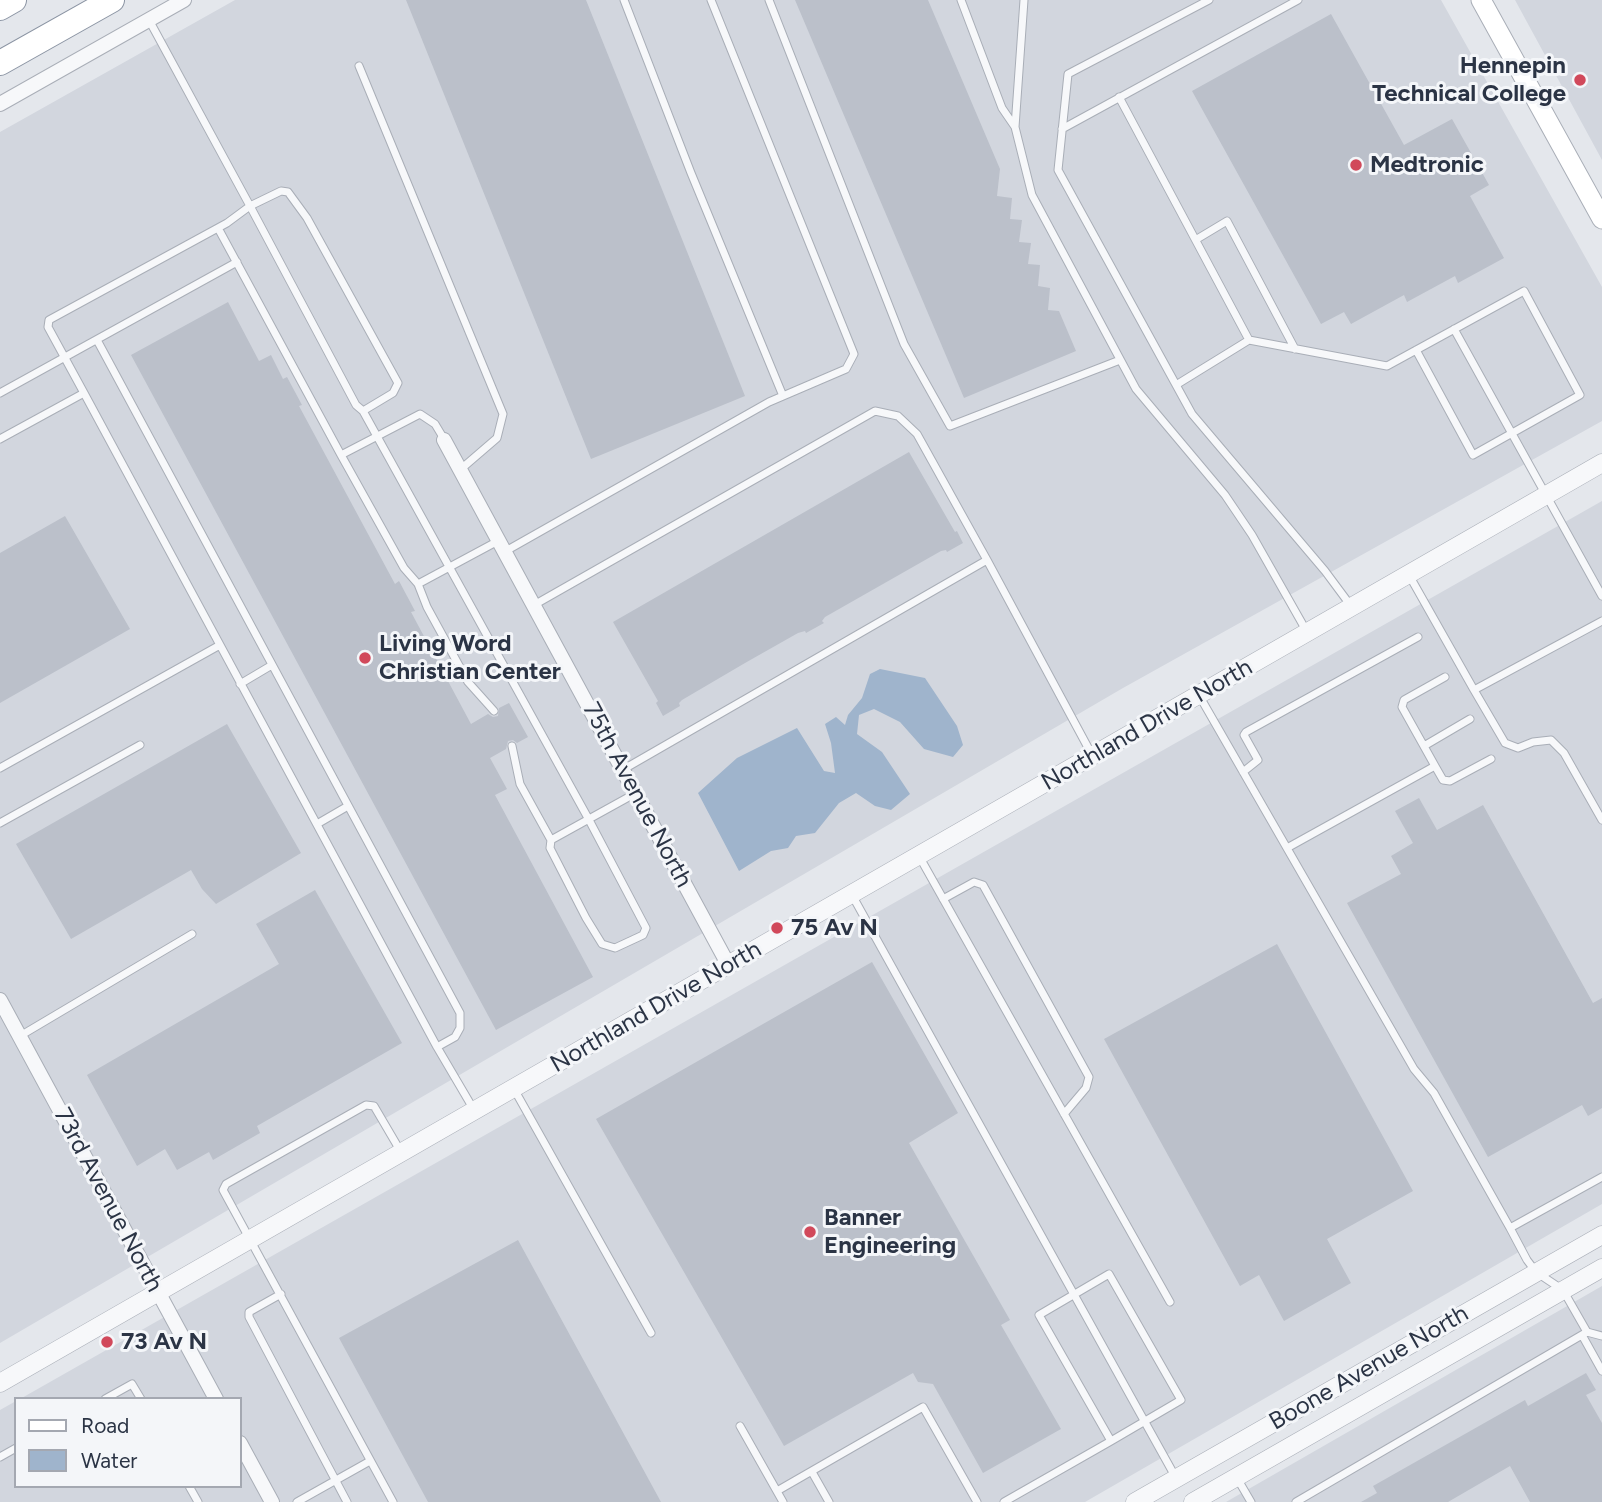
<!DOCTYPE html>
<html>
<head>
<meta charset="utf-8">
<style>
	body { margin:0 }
	#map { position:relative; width:1602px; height:1502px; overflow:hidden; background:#e4e7ec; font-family:Figtree,sans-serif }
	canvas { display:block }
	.legend { position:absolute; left:14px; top:1397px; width:228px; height:91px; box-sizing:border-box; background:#f4f6f9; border:2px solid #a4a8b1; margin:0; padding:9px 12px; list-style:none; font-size:21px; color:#2b3445 }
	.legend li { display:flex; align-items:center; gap:14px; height:35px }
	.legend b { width:35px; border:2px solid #a4a8b1 }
</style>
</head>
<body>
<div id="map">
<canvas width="1602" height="1502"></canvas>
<ul class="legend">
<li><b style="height:9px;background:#fff"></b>Road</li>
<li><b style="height:19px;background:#9fb4cc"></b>Water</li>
</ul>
</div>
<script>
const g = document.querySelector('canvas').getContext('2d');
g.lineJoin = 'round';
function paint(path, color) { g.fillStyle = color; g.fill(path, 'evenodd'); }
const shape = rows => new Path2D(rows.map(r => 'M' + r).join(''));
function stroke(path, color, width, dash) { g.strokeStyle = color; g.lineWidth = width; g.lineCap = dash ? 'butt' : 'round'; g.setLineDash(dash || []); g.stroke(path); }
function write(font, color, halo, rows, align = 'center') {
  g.font = font + ' Figtree,sans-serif'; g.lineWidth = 6; g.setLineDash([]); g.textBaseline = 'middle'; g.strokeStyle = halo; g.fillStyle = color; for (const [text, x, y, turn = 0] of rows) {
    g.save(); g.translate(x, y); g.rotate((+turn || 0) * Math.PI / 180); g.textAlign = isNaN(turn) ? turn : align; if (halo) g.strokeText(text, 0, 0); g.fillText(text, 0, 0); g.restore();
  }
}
paint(shape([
	[235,0,1441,0,1602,287,1602,421,1123,688,0,1343,0,132],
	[1515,0,1602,0,1602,160],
	[1602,501,1602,1204,1085,1502,0,1502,0,1410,16,1401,16,1486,240,1486,240,1399,20,1399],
	[1602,1286,1602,1502,1226,1502]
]), '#d2d6de');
paint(shape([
	[880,669,925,678,957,726,963,745,953,757,924,749,900,722,874,709,859,715,857,734,882,752,910,794,891,810,875,806,856,793,839,803,815,833,796,836,788,848,771,851,739,871,698,793,737,758,797,728,824,771,835,773,831,743,825,724,836,717,845,725,848,715,862,698,870,674]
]), '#9fb4cc');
paint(shape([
	[406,0,586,0,745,396,591,459],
	[795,0,928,0,1000,169,997,196,1012,198,1010,219,1022,220,1019,242,1031,243,1028,264,1040,265,1038,286,1050,288,1048,310,1059,311,1076,351,964,398],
	[1331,14,1404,145,1452,119,1489,185,1470,196,1504,258,1458,283,1455,276,1407,302,1404,295,1351,324,1344,312,1321,324,1192,91],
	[228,302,259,361,271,355,283,379,287,377,302,405,299,406,395,584,399,581,415,611,411,612,471,724,488,714,493,717,498,716,499,708,509,703,528,737,517,743,513,740,508,741,506,749,490,758,507,789,495,795,593,977,496,1030,131,355],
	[909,452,955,532,957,531,963,543,947,552,946,550,941,551,825,617,822,621,824,623,806,633,805,631,798,633,745,663,682,700,679,703,680,706,663,716,656,703,658,701,613,622],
	[65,516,130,629,0,703,0,553],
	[227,724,301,853,216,904,202,889,191,870,71,939,16,844],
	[1419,798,1437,830,1483,805,1593,1003,1602,998,1602,1108,1588,1116,1582,1105,1488,1157,1347,903,1401,874,1391,856,1413,843,1395,811],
	[315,890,402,1043,257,1126,260,1133,213,1160,209,1152,177,1170,165,1149,137,1166,87,1075,279,964,256,924],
	[1277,944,1413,1191,1327,1239,1351,1283,1284,1321,1259,1275,1240,1286,1104,1039],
	[872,962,958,1113,909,1143,1010,1320,1001,1325,1061,1429,983,1473,933,1384,918,1382,913,1373,784,1446,596,1119],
	[518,1240,661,1502,428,1502,339,1338],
	[1586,1373,1596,1390,1586,1395,1602,1423,1602,1502,1530,1502,1510,1466,1448,1502,1361,1502,1377,1493,1373,1486,1525,1400,1528,1406]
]), '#bbc0ca');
const service = shape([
	[624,0,691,173,783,396],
	[769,0,904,344,950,426,1120,360],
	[961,0,1002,108,1015,127],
	[1024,0,1015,127,1032,195,1136,389,1225,495,1252,535,1307,632],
	[1209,0,1068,74,1058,170,1192,414,1325,571,1351,606],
	[359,66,503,414,497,438,461,469],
	[1119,97,1249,340,1176,385],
	[1062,129,1298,0],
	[218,228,341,455,404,568,418,584,427,607,468,682,494,711],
	[1197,239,1227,221,1295,349],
	[1454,329,1602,596],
	[97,340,460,1013,460,1028,455,1037,437,1047],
	[1249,340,1387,366,1524,291,1580,395,1473,455,1416,350],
	[0,393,237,262],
	[84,393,48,327,49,320,227,223,250,206,281,191,288,192,307,218,398,383,393,393,363,411,356,405,250,206,149,20],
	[363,411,588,818,646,928,643,935,615,948,602,944,586,918,550,848,551,840,520,784,512,746],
	[0,439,84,393,437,1047,474,1110],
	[341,455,420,414,435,424,444,439],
	[504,552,769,402,846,369,854,354,711,0],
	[1409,575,1474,690,1602,621],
	[418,584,498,541],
	[534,605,875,411,898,416,917,434,987,560],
	[240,684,272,665],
	[1474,690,1505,743,1518,748,1533,742,1551,740,1564,753,1602,820],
	[1200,697,1414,1069,1434,1093,1510,1228,1602,1177],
	[1424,746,1470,719],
	[1435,766,1402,707,1404,700,1445,677],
	[0,768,220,645],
	[624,769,987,560,1092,755],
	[1243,772,1258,760,1244,735,1246,732,1418,637],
	[0,823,140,745],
	[317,824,348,806],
	[551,840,636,793],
	[1287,848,1435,766,1443,780,1450,781,1491,759],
	[919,856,1170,1302],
	[852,895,1176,1478],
	[943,899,974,882,983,885,1089,1077,1086,1088,1064,1114],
	[20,1036,192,934],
	[514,1089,651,1333],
	[1510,1228,1527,1260,1536,1272,1563,1290,1587,1332,1602,1336],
	[281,1294,249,1312,249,1317,347,1502],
	[1582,1335,1602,1371],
	[105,1399,132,1384,141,1399],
	[740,1426,783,1502],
	[0,1457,16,1448],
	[812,1472,829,1502],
	[1237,1478,1251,1502],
	[189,1486,198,1502],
	[777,1491,923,1407,977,1502],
	[297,1502,370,1461],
	[393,1502,223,1190,226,1184,366,1105,374,1106,401,1152],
	[1004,1502,1111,1441,1181,1400,1109,1274,1039,1315,1111,1441],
	[1296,1502,1587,1332]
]);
const minor = shape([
	[0,104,184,0],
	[444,440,729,966],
	[0,1000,216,1399],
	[240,1443,272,1502]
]);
const tertiary = shape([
	[0,1383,1602,463],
	[1135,1502,1602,1235],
	[1193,1502,1602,1268]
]);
const secondary = shape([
	[1481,0,1602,219]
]);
const motorway = shape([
	[0,8,14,0],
	[0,63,112,0]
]);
stroke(service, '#a9aeb7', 9);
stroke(minor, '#a9aeb7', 16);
stroke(tertiary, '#a9aeb7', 19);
stroke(secondary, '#a9aeb7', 21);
stroke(motorway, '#8b94a3', 26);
stroke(service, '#f7f8fa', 7);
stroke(minor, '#f7f8fa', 14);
stroke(tertiary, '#f7f8fa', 18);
stroke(secondary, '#fff', 19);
stroke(motorway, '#fff', 24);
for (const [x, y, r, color] of [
	[1580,80,7,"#d1495b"],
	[1356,165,7,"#d1495b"],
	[365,658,7,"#d1495b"],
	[777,928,7,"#d1495b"],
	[810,1232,7,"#d1495b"],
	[107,1342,7,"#d1495b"]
]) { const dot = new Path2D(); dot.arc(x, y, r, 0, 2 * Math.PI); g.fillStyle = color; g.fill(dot); stroke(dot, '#f4f6f9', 2.5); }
write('bold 24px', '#2b3445', '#f4f6f9', [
	["Hennepin",1566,66,"right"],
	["Technical College",1566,94,"right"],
	["Medtronic",1370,165],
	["Living Word",379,644],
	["Christian Center",379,672],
	["75 Av N",791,928],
	["Banner",824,1218],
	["Engineering",824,1246],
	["73 Av N",121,1342]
], 'left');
write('24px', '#2b3445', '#f4f6f9', [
	["Northland Drive North",1147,725,-30],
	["75th Avenue North",637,795,62],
	["Northland Drive North",656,1007,-30],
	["73rd Avenue North",108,1200,62],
	["Boone Avenue North",1369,1368,-30]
]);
</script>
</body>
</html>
